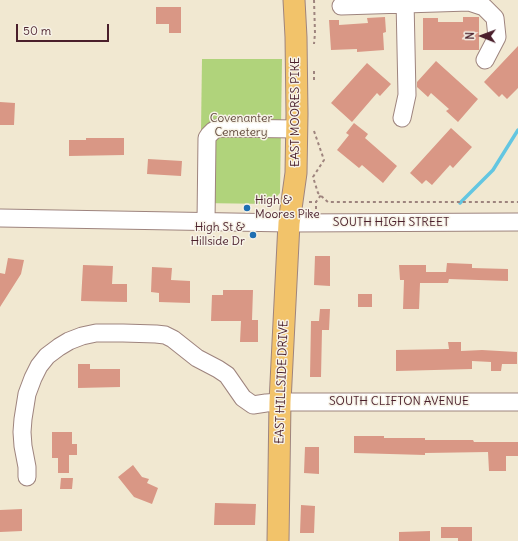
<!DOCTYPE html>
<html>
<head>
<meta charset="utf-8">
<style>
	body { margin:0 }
	#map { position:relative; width:518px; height:541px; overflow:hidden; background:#f1e8d1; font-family:Delius,sans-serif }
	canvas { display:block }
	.north { position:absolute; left:462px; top:16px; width:40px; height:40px; -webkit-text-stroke:3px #f7f3e8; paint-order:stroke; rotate:271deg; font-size:11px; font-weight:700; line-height:16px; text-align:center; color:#4a1f2b }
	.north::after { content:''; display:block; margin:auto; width:14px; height:18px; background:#4a1f2b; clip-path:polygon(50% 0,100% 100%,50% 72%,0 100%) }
	.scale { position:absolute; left:16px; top:24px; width:93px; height:18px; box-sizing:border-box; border:2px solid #4a1f2b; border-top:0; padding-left:5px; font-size:12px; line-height:14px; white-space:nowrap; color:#4a1f2b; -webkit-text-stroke:3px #f7f3e8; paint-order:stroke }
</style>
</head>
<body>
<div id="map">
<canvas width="518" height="541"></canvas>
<div class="north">N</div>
<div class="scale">50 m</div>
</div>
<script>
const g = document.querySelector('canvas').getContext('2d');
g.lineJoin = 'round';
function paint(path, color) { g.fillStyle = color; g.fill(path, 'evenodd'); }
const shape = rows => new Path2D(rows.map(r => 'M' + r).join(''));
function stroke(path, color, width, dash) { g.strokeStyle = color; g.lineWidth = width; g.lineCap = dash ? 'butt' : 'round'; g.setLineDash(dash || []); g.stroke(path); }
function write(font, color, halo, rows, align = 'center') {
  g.font = font + ' Delius,sans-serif'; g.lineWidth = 3; g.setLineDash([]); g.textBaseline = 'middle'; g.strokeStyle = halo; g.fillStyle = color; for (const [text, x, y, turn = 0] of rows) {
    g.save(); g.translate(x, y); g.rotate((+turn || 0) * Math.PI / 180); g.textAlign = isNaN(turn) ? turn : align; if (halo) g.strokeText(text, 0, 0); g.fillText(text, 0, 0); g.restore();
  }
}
paint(shape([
	[202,59,282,59,280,193,270,204,200,203]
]), '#b0d37b');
stroke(shape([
	[460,203,493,170,518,130]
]), '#63c6e1', 3.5);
paint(shape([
	[156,7,181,7,181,33,169,33,169,24,156,24],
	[385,17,386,32,383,33,384,50,357,52,357,49,331,50,329,20,339,20,339,25,368,23,367,18],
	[463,17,479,17,479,50,423,50,423,18,438,18,438,22,463,22],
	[518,46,518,88,507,99,502,94,499,97,484,82],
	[436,61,478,99,458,122,446,111,449,109,431,93,428,97,417,87,417,82],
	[367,63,391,84,380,96,377,93,352,122,331,103],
	[0,102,15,103,14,125,0,125],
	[354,123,368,134,365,138,397,166,383,183,362,165,359,168,337,150,349,135,346,133],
	[451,128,472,147,453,168,450,165,432,185,426,180,422,184,410,173],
	[86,138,124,138,124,155,69,156,69,140,86,140],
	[148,159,182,161,181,176,147,174],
	[315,256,330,256,330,286,314,285],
	[8,258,24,260,21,274,0,307,0,273,5,274],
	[447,263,472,264,472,268,508,269,508,281,449,279,448,283,420,283,419,309,403,309,404,280,400,280,399,265,426,265,426,272,446,272],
	[83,265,113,266,112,284,127,284,127,302,81,301],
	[152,267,172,268,171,280,190,281,190,303,159,302,159,293,151,292],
	[223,290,253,290,252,320,258,320,258,342,240,342,241,321,211,321,212,295,223,295],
	[358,294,372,294,372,307,358,307],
	[320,309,330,309,329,330,322,330,321,377,310,377,311,321,319,321],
	[448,342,461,342,461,351,482,350,517,352,517,364,502,364,501,371,491,371,491,362,472,361,472,369,396,371,396,350,449,349],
	[78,364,90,364,90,369,120,369,120,387,78,388],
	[52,432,72,432,72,444,77,444,77,455,69,455,69,473,58,473,58,458,52,458],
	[354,436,384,436,384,438,425,438,425,440,473,440,474,442,518,442,518,456,506,456,506,471,489,471,488,452,425,453,425,455,354,453],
	[305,447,319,447,319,474,304,473],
	[133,465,142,477,149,479,147,483,158,488,152,504,134,497,118,477],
	[61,478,73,478,72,489,60,489],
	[215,503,256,504,255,525,214,525],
	[301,505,315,506,314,533,300,533],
	[22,509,22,531,0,532,0,510],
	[441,527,472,527,472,541,458,541,458,538,441,538],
	[430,531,430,541,399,541,399,532]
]), '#d99785');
const minor = shape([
	[341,6,469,2,484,7,495,18,497,37,485,60],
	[402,118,407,95,405,0],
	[0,218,289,223,518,222],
	[206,222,207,138,209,135,213,131,218,128,297,129],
	[27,477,27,467,23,446,22,432,23,419,27,394,33,378,39,366,47,356,59,347,69,341,82,336,96,333,123,333,156,334,165,335,173,339,197,358,218,369,227,375,243,398,253,405,266,403,280,402,518,402]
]);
const major = shape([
	[278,541,280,402,289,223,296,173,297,114,296,37,294,0]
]);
stroke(minor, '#9e847e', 19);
stroke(major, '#9e847e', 23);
stroke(shape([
	[314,0,315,33,314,44],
	[314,80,314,70],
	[314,131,324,160,313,177,318,193,328,202,518,202],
	[309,202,316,202],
	[316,209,316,202,321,195]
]), '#9e847e', 2, [3, 3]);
stroke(minor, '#fff', 17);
stroke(major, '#f2c36a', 21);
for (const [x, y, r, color] of [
	[247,208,4,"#1f6fb2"],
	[253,235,4,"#1f6fb2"]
]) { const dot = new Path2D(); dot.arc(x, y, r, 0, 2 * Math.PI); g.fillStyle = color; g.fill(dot); stroke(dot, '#f7f3e8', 1.5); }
write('12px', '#4a1f2b', '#f7f3e8', [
	["EAST MOORES PIKE",296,112,-90],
	["SOUTH HIGH STREET",391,223],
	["EAST HILLSIDE DRIVE",282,382,-88],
	["SOUTH CLIFTON AVENUE",399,402]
]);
write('12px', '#644c3f', '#f7f3e8', [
	["Covenanter",241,119],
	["Cemetery",241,133]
]);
write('12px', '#4a1f2b', '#f7f3e8', [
	["High &",255,201],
	["Moores Pike",255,215],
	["High St &",245,228,"right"],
	["Hillside Dr",245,242,"right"]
], 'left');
</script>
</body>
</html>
